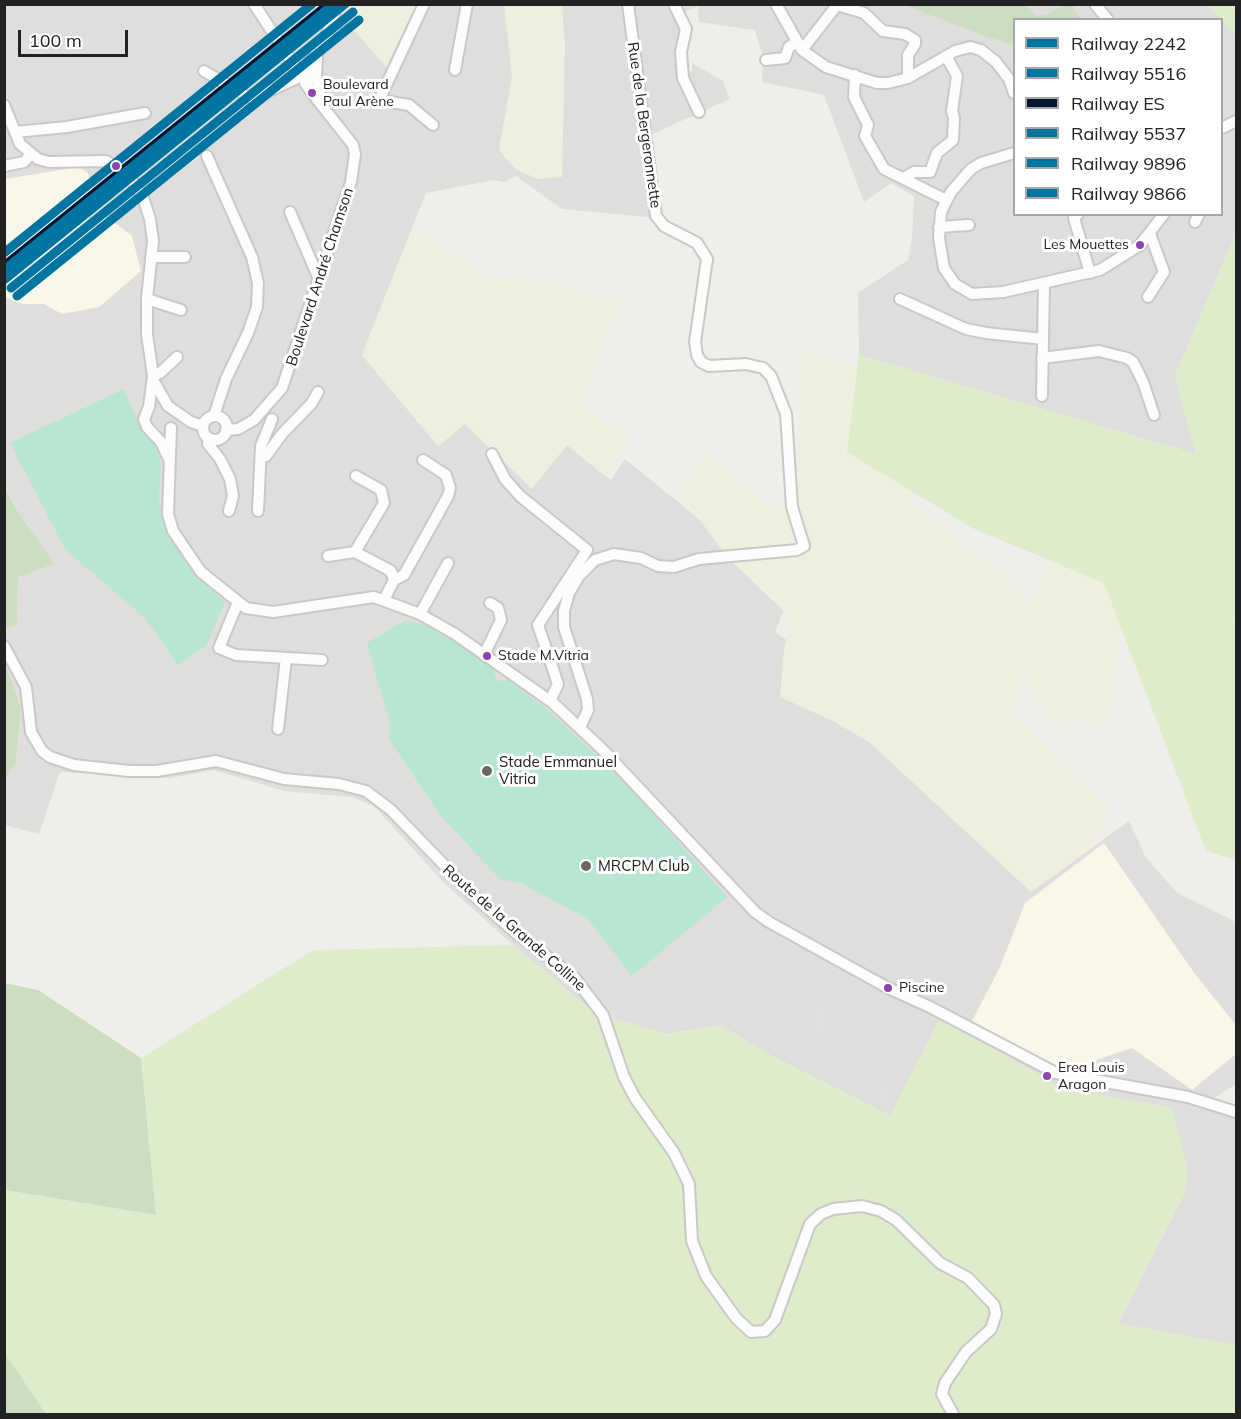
<!DOCTYPE html>
<html>
<head>
<meta charset="utf-8">
<style>
	body { margin:0 }
	#map { position:relative; width:1241px; height:1419px; overflow:hidden; background:#f0eeeb; font-family:Mulish,sans-serif }
	canvas { display:block }
	.frame { position:absolute; inset:0; border:6px solid #222; pointer-events:none }
	.legend { position:absolute; left:1013px; top:18px; width:210px; height:198px; box-sizing:border-box; background:#fff; border:2px solid #a7a7a7; margin:0; padding:8px 10px; list-style:none; font-size:18px; color:#222 }
	.legend li { display:flex; align-items:center; gap:12px; height:30px }
	.legend b { width:30px; border:2px solid #a7a7a7 }
	.scale { position:absolute; left:18px; top:30px; width:110px; height:27px; box-sizing:border-box; border:3px solid #222; border-top:0; padding-left:8px; font-size:18px; line-height:21px; white-space:nowrap; color:#222; -webkit-text-stroke:4px #fff; paint-order:stroke }
</style>
</head>
<body>
<div id="map">
<canvas width="1241" height="1419"></canvas>
<div class="frame"></div>
<ul class="legend">
<li><b style="height:8px;background:#0075a1"></b>Railway 2242</li>
<li><b style="height:8px;background:#0075a1"></b>Railway 5516</li>
<li><b style="height:8px;background:#011633"></b>Railway ES</li>
<li><b style="height:8px;background:#0075a1"></b>Railway 5537</li>
<li><b style="height:8px;background:#0075a1"></b>Railway 9896</li>
<li><b style="height:8px;background:#0075a1"></b>Railway 9866</li>
</ul>
<div class="scale">100 m</div>
</div>
<script>
const g = document.querySelector('canvas').getContext('2d');
g.lineJoin = 'round';
function paint(path, color) { g.fillStyle = color; g.fill(path, 'evenodd'); }
const shape = rows => new Path2D(rows.map(r => 'M' + r).join(''));
function stroke(path, color, width, dash) { g.strokeStyle = color; g.lineWidth = width; g.lineCap = dash ? 'butt' : 'round'; g.setLineDash(dash || []); g.stroke(path); }
function write(font, color, halo, rows, align = 'center') {
  g.font = font + ' Mulish,sans-serif'; g.lineWidth = 6; g.setLineDash([]); g.textBaseline = 'middle'; g.strokeStyle = halo; g.fillStyle = color; for (const [text, x, y, turn = 0] of rows) {
    g.save(); g.translate(x, y); g.rotate((+turn || 0) * Math.PI / 180); g.textAlign = isNaN(turn) ? turn : align; if (halo) g.strokeText(text, 0, 0); g.fillText(text, 0, 0); g.restore();
  }
}
paint(shape([
	[1207,4,1236,35,1236,233,1175,376,1196,454,859,355,858,293,908,260,912,239,914,196,891,183,864,202,824,95,762,82,763,57,755,30,699,22,698,6,683,13,687,72,692,71,692,63,722,80,730,99,650,135,657,218,562,209,516,176,504,182,494,180,426,193,362,355,438,446,465,424,531,488,567,445,611,480,625,459,790,593,775,632,890,711,1031,892,1129,821,1145,856,1177,893,1236,922,1236,1084,1213,1099,1236,1106,1236,1345,1118,1324,1186,1190,1172,1108,1064,1089,940,1019,890,1116,770,1055,720,1025,667,1034,596,1014,513,945,444,883,374,806,351,797,284,791,214,770,170,778,60,772,39,834,5,825,4,778,16,763,21,706,5,663,5,629,17,625,18,577,55,564,19,513,5,486,5,5],
	[1014,20,1222,20,1222,214,1014,214]
]), '#dfdedc');
paint(shape([
	[79,167,88,173,94,195,86,215,93,223,101,216,110,219,132,236,141,271,99,307,62,314,44,304,23,304,14,301,5,296,5,179],
	[1104,843,1195,974,1236,1025,1236,1054,1192,1090,1132,1048,1060,1072,972,1021,1000,967,1025,903]
]), '#f8f7e8');
paint(shape([
	[343,5,421,5,390,71,341,16],
	[504,5,562,5,565,45,562,177,538,179,515,169,499,150,512,75],
	[413,227,493,280,524,277,618,301,582,404,629,438,605,476,567,445,532,489,465,424,438,446,362,355],
	[801,351,875,372,914,507,993,566,1027,598,1025,624,1049,560,1104,583,1122,629,1106,728,1069,715,1058,732,1020,672,1014,716,1110,809,1089,850,1031,892,869,742,833,721,780,697,784,650,791,618,727,557,678,490,708,453,778,513,799,486]
]), '#efefdf');
paint(shape([
	[1207,5,1236,5,1236,35],
	[1236,233,1236,617,1233,618,1236,625,1236,860,1206,851,1104,583,974,529,847,452,859,355,1196,454,1175,376],
	[513,945,596,1014,667,1034,720,1025,770,1055,890,1115,940,1019,1064,1089,1172,1108,1187,1166,1186,1190,1118,1323,1236,1345,1236,1414,46,1414,5,1353,4,1190,156,1215,141,1058,313,950]
]), '#ddeccb');
paint(shape([
	[904,5,1027,5,1035,15,1045,15,1063,5,1075,5,1073,10,1081,19,1014,20,1014,45,985,36],
	[4,486,19,513,55,564,18,577,17,625,5,629],
	[5,663,21,706,16,763,5,778],
	[4,983,38,990,141,1058,156,1215,5,1190],
	[5,1353,46,1414,5,1414]
]), '#cbdec1');
paint(shape([
	[124,389,143,434,153,442,158,451,161,468,159,498,164,523,190,569,225,602,206,646,178,665,145,618,65,549,10,443],
	[404,621,431,625,472,650,493,668,497,681,508,680,549,711,624,782,727,897,632,976,588,919,523,884,500,879,440,815,389,739,389,720,367,643]
]), '#b7e6d2');
paint(shape([
	[819,976,827,977,824,1013,832,1015,824,1038,816,1035,813,1043,816,1052,887,1086,893,1082,904,1060,913,1064,888,1108,872,1102,878,1087,869,1083,867,1087,803,1056,805,1051,801,1048,816,1008]
]), '#e0dfde');
const minor = shape([
	[254,4,296,68,308,80,316,77],
	[424,4,381,96,384,101,409,105,433,125],
	[674,4,686,29,681,52,683,78,699,112],
	[776,4,802,50,826,67,877,83,888,83,908,78,955,51,970,47,981,50,996,62,1009,79,1014,93],
	[1095,4,1108,20],
	[802,50,837,5,864,13,883,31,905,34,915,40,915,44,908,55,908,78],
	[317,55,316,77,322,103],
	[766,60,785,58,789,47,797,42],
	[455,70,467,4],
	[204,71,248,97,256,97,304,75],
	[855,75,854,97,868,125,865,136,884,169,946,200],
	[4,105,20,144,38,159,49,162,106,161,129,176,143,197,150,219,153,241,147,299,147,334,153,376,149,407,144,419,147,427,161,442,169,459],
	[1222,128,1236,121],
	[15,132,67,127,145,113],
	[1014,153,981,163,971,169,951,192,941,212,939,238,944,268,955,284,972,294,1003,292,1100,270,1140,245,1164,214],
	[207,156,252,257,258,283,257,307,248,333,226,379,214,416],
	[4,166,24,162,31,154],
	[905,177,914,172,930,172,937,153,953,140,954,118,952,111,957,76,946,56],
	[290,212,319,279],
	[1078,214,1074,218,1090,273],
	[1195,222,1199,214],
	[939,227,969,225],
	[151,257,185,257],
	[1148,297,1164,272,1150,234],
	[147,299,181,310],
	[900,299,966,329,986,333,1043,339],
	[1042,358,1099,351,1127,358,1133,362,1143,382,1154,415],
	[153,376,160,373,177,357],
	[153,380,168,406,191,422,203,426],
	[1042,396,1044,284],
	'203 428a12 12 0 1 1 24 0a12 12 0 1 1-24 0Z',
	[171,428,168,514,173,531,201,572,246,608,273,612,374,597,420,614,455,634,553,703,602,749,755,912,769,922,888,988,930,1007,1056,1073,1188,1097,1236,1112],
	[226,430,238,429,254,420,282,388,351,182,355,154,353,145,312,93,305,83,304,75,330,28,337,4],
	[209,438,208,444,220,459,230,479,233,496,229,511],
	[261,453,266,456,282,434,311,404,318,392],
	[492,454,505,479,520,496,587,550,538,625,558,684,550,701],
	[258,511,261,446,272,419],
	[355,552,384,503,381,490,356,476],
	[328,556,355,552,391,571,394,580,385,598],
	[394,580,404,575,448,496,450,488,446,475,423,460],
	[238,602,219,648,236,655,322,660],
	[420,614,448,563],
	[4,646,26,687,31,732,42,751,50,757,74,765,129,771,157,771,216,761,284,779,339,784,366,791,391,810,472,894,516,933,574,977,603,1015,624,1077,635,1098,674,1153,689,1184,692,1241,706,1276,736,1318,751,1332,765,1331,775,1320,810,1224,821,1214,833,1209,862,1206,881,1211,896,1220,940,1263,968,1278,994,1305,996,1314,991,1329,966,1352,945,1383,942,1394,953,1414],
	[484,655,501,620,498,608,490,603],
	[580,727,588,710,587,699,564,627,564,611,569,593,579,576,595,560,614,554,641,558,658,566,674,567,699,559,797,550,804,546,792,507,786,414,771,376,763,368,746,364,709,366,701,362,697,355,695,342,707,259,697,243,664,226,656,216,628,4],
	[278,729,286,658]
]);
stroke(minor, '#c9c8c7', 14);
stroke(minor, '#fdfcfc', 10);
stroke(shape([
	[4,280,345,4]
]), '#0075a1', 9);
stroke(shape([
	[11,288,353,12]
]), '#0075a1', 9);
stroke(shape([
	[4,266,329,4]
]), '#011633', 9);
stroke(shape([
	[4,270,334,4]
]), '#0075a1', 9);
stroke(shape([
	[17,296,359,20]
]), '#0075a1', 9);
stroke(shape([
	[4,253,312,4]
]), '#0075a1', 9);
for (const [x, y, r, color] of [
	[312,93,5,"#8e44ad"],
	[116,166,5,"#8e44ad"],
	[1140,245,5,"#8e44ad"],
	[487,656,5,"#8e44ad"],
	[487,771,6,"#6a6968"],
	[586,866,6,"#6a6968"],
	[888,988,5,"#8e44ad"],
	[1047,1076,5,"#8e44ad"]
]) { const dot = new Path2D(); dot.arc(x, y, r, 0, 2 * Math.PI); g.fillStyle = color; g.fill(dot); stroke(dot, '#fff', 2); }
write('14px', '#222', '#fff', [
	["Boulevard",323,85],
	["Paul Arène",323,102],
	["Les Mouettes",1129,245,"right"],
	["Stade M.Vitria",498,656],
	["Piscine",899,988],
	["Erea Louis",1058,1068],
	["Aragon",1058,1085]
], 'left');
write('15px', '#222', '#fff', [
	["Rue de la Bergeronnette",644,125,82],
	["Boulevard André Chamson",320,277,-72],
	["Route de la Grande Colline",514,928,41]
]);
write('15px', '#222', '#fff', [
	["Stade Emmanuel",499,762],
	["Vitria",499,779],
	["MRCPM Club",598,866]
], 'left');
</script>
</body>
</html>
